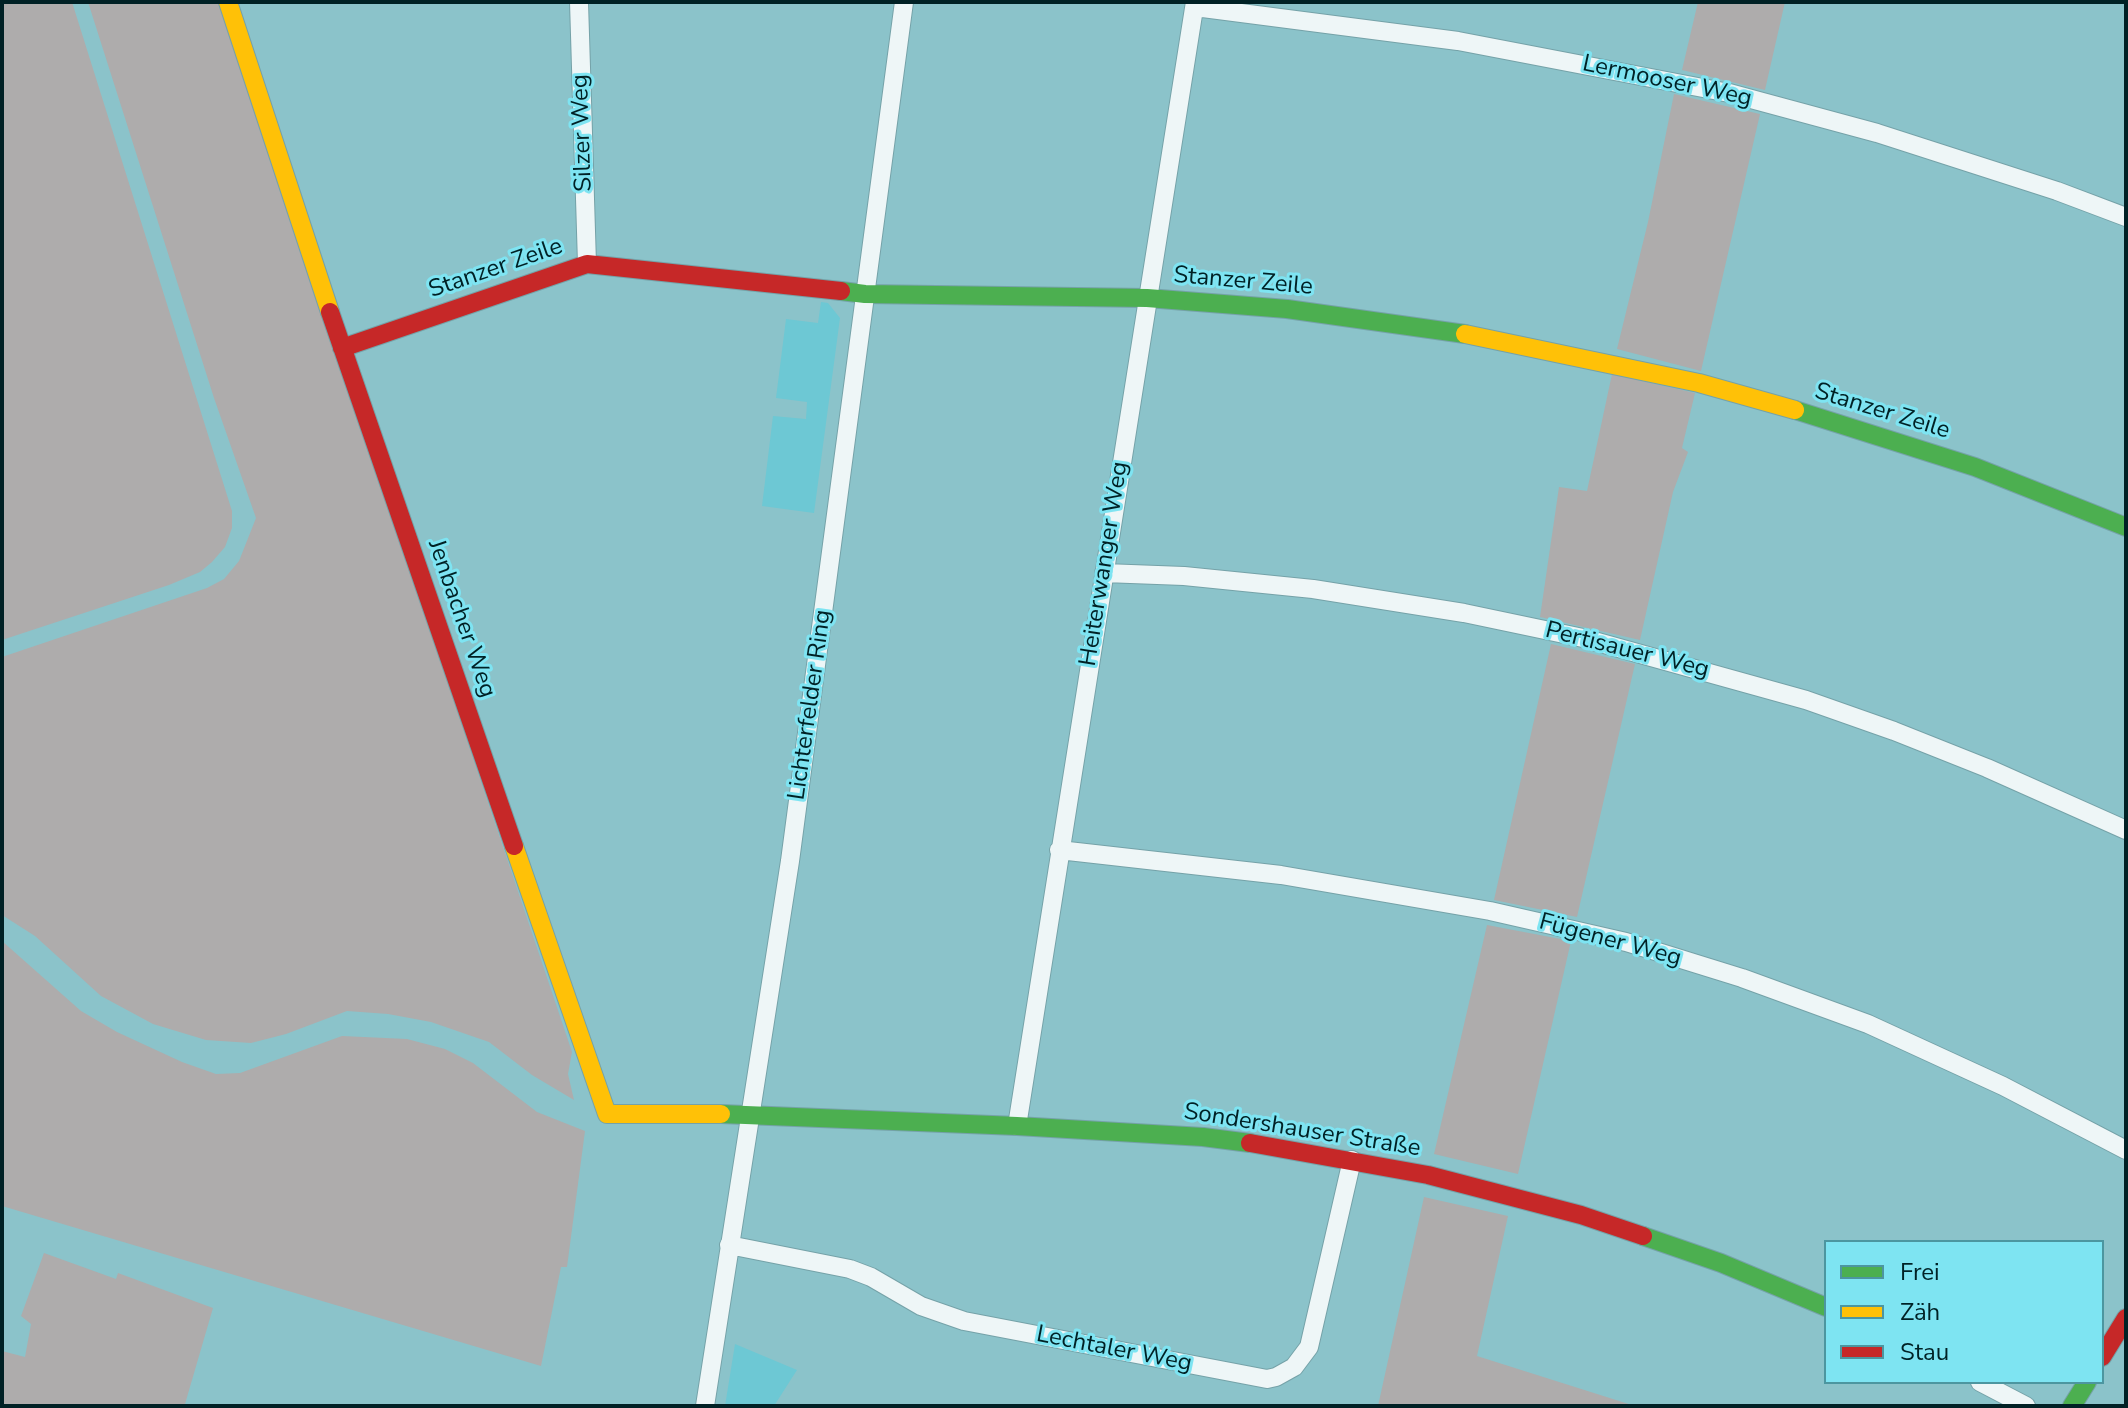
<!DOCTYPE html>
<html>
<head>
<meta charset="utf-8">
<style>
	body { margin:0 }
	#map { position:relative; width:2128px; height:1408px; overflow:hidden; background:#8bc3ca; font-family:"Nunito Sans",sans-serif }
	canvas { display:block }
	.frame { position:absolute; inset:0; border:4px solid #002125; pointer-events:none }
	.legend { position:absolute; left:1824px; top:1240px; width:280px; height:144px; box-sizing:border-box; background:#7ee4f2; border:2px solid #4c96a0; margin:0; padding:10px 14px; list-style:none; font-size:24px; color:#002125 }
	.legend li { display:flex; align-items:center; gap:16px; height:40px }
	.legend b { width:40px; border:2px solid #4c96a0 }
</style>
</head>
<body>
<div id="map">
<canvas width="2128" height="1408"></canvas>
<div class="frame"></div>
<ul class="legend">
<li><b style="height:10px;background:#4caf50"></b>Frei</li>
<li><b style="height:10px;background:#ffc107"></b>Zäh</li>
<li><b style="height:10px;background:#c62828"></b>Stau</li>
</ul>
</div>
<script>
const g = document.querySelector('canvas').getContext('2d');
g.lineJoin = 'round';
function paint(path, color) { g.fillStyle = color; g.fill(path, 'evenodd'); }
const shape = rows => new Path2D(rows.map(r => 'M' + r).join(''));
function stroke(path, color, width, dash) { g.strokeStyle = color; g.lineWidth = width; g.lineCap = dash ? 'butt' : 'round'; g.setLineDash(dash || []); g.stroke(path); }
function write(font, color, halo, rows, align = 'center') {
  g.font = font + ' "Nunito Sans",sans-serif'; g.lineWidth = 6; g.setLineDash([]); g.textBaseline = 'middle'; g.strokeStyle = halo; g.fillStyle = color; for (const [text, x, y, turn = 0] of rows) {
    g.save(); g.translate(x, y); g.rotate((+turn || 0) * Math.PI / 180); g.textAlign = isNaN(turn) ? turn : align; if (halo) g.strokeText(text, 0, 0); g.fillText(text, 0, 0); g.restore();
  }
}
paint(shape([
	[821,302,828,303,840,318,814,513,762,506,773,416,806,419,807,402,776,398,786,319,818,323],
	[735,1344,797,1370,774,1406,725,1406]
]), '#6dc8d4');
paint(shape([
	[2,2,72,2,232,511,232,528,225,547,212,562,200,572,169,585,2,640],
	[88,2,219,2,572,1052,568,1074,574,1100,532,1075,489,1042,431,1022,388,1014,347,1011,286,1034,251,1043,206,1040,153,1024,101,996,35,936,2,915,2,657,207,588,224,579,239,561,256,518,214,398],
	[1698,2,1785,2,1765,90,1682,70],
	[1674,94,1760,114,1701,371,1617,349,1648,222],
	[1612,374,1695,393,1682,448,1688,452,1673,492,1640,640,1540,617,1559,487,1587,491],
	[1551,644,1635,664,1577,917,1494,900],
	[1487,925,1571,941,1518,1174,1434,1154],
	[2,941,81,1011,117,1032,182,1062,216,1074,240,1073,342,1036,407,1039,445,1049,473,1063,537,1112,585,1131,567,1267,561,1267,541,1366,2,1206],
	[1424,1197,1508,1216,1477,1356,1635,1406,1378,1406],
	[44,1253,116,1279,118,1273,213,1308,185,1404,190,1406,2,1406,2,1351,25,1357,31,1324,21,1316]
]), '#aeacac');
const street = shape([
	[579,2,587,264],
	[1195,7,1458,41,1729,93,1877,133,2057,191,2126,217],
	[1104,573,1184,576,1313,589,1464,613,1583,638,1806,700,1894,731,1987,768,2126,830],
	[1059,850,1281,875,1490,911,1626,942,1742,978,1868,1024,2003,1086,2126,1150],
	[1017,1126,1195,2],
	[729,1245,850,1269,871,1277,921,1306,964,1321,1267,1379,1276,1377,1294,1367,1309,1347,1352,1160],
	[1980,1382,2026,1406],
	[705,1406,790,861,904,2]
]);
const fast = shape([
	[841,291,865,294,1147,298,1287,309,1465,334],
	[1795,410,1975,467,2126,527],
	[721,1114,1017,1126,1203,1137,1250,1143],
	[1643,1236,1721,1263,1826,1307],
	[2072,1406,2087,1382]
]);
const slow = shape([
	[228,2,330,312],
	[1465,334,1699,383,1795,410],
	[514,846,607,1114,721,1114]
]);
const jam = shape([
	[330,312,514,846],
	[342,348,587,264,841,291],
	[1250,1143,1428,1175,1581,1215,1643,1236],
	[2102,1357,2126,1318]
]);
stroke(street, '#75a2a8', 20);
stroke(fast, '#75a2a8', 20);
stroke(slow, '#75a2a8', 20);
stroke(jam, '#75a2a8', 20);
stroke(street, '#eef6f7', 18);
stroke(fast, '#4caf50', 18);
stroke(slow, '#ffc107', 18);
stroke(jam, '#c62828', 18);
write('24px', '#002125', '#7ee4f2', [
	["Lermooser Weg",1667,82,12],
	["Silzer Weg",583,133,-92],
	["Stanzer Zeile",496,269,-19],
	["Stanzer Zeile",1243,282,5],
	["Stanzer Zeile",1882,412,17],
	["Heiterwanger Weg",1105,564,-81],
	["Jenbacher Weg",461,619,71],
	["Pertisauer Weg",1627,651,14],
	["Lichterfelder Ring",811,705,-82],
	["Fügener Weg",1610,941,15],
	["Sondershauser Straße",1302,1131,9],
	["Lechtaler Weg",1114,1350,11]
]);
</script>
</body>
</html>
